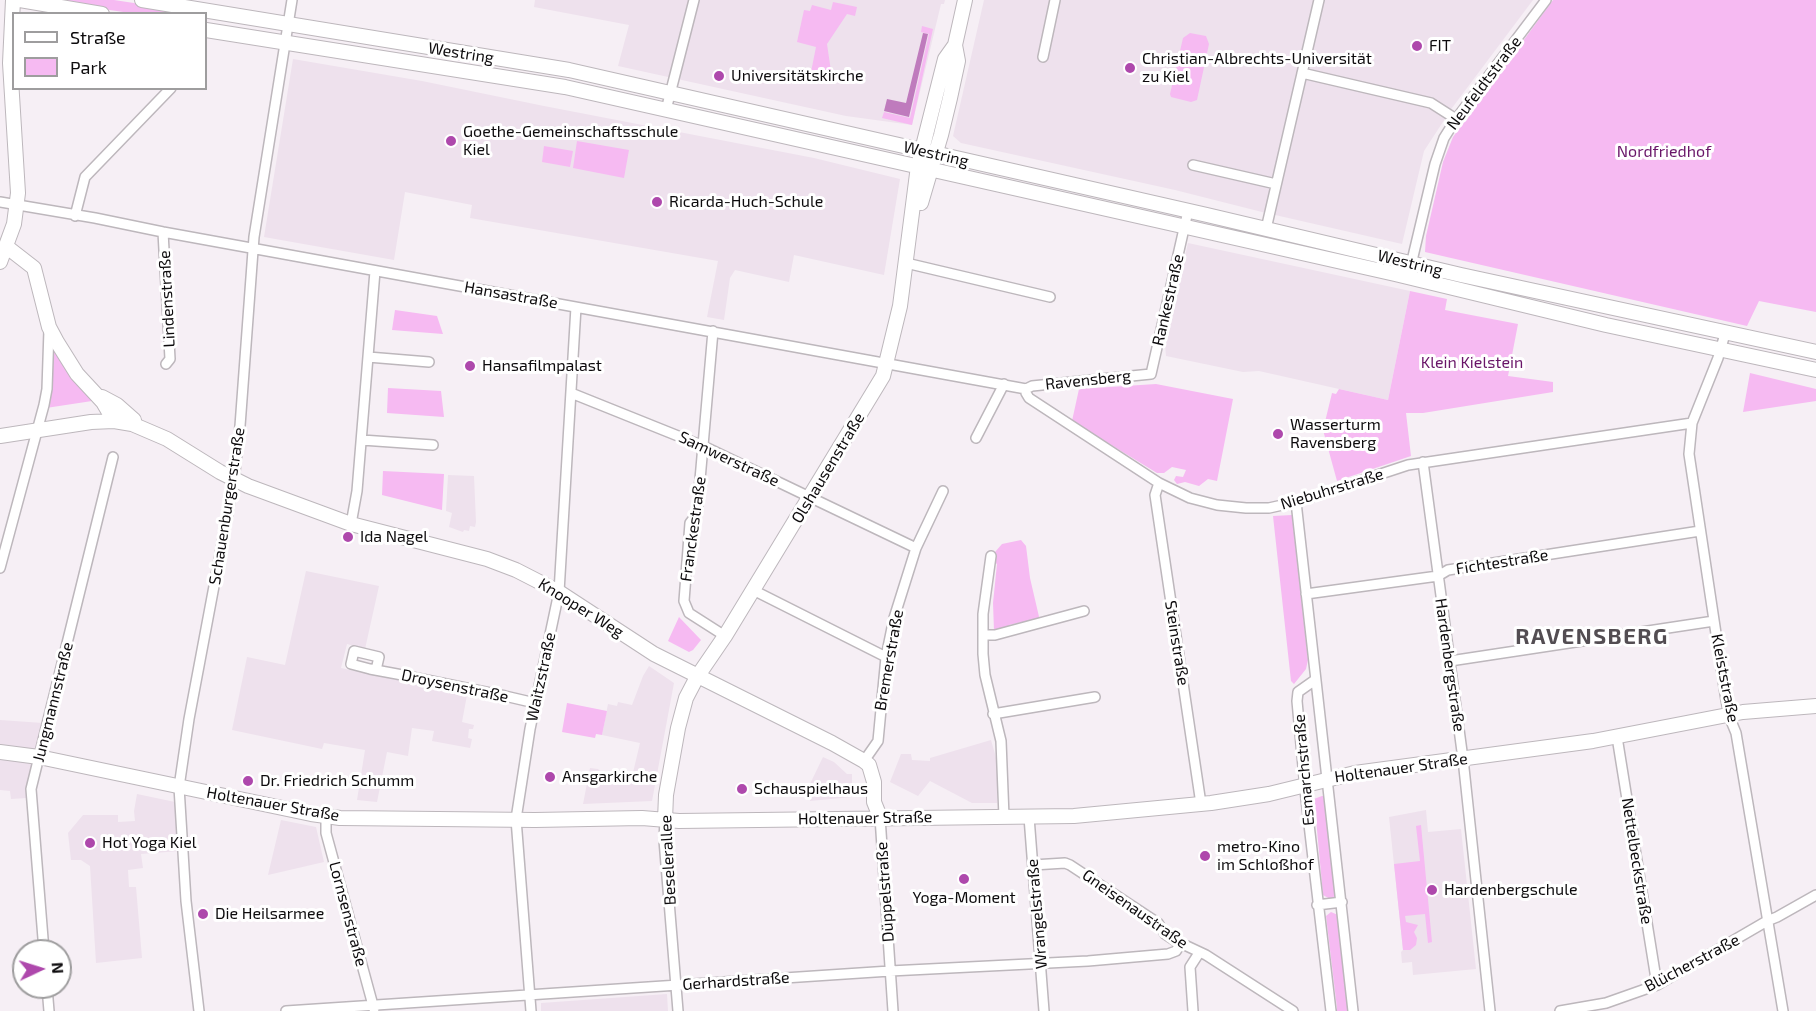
<!DOCTYPE html>
<html>
<head>
<meta charset="utf-8">
<style>
	body { margin:0 }
	#map { position:relative; width:1816px; height:1011px; overflow:hidden; background:#f6eff5; font-family:"Exo 2",sans-serif }
	canvas { display:block }
	.legend { position:absolute; left:12px; top:12px; width:195px; height:78px; box-sizing:border-box; background:#fff; border:2px solid #9e9d9e; margin:0; padding:8px 10px; list-style:none; font-size:18px; color:#0d0b0d }
	.legend li { display:flex; align-items:center; gap:12px; height:30px }
	.legend b { width:30px; border:2px solid #9e9d9e }
	.north { position:absolute; left:12px; top:939px; width:60px; height:60px; box-sizing:border-box; background:#fff; border:2px solid #9e9d9e; border-radius:50%; rotate:86deg; font-size:16px; font-weight:700; line-height:24px; text-align:center; color:#0d0b0d }
	.north::after { content:''; display:block; margin:auto; width:21px; height:27px; background:#ae48ac; clip-path:polygon(50% 0,100% 100%,50% 72%,0 100%) }
</style>
</head>
<body>
<div id="map">
<canvas width="1816" height="1011"></canvas>
<ul class="legend">
<li><b style="height:8px;background:#fff"></b>Straße</li>
<li><b style="height:16px;background:#f6baf2"></b>Park</li>
</ul>
<div class="north">N</div>
</div>
<script>
const g = document.querySelector('canvas').getContext('2d');
g.lineJoin = 'round';
function paint(path, color) { g.fillStyle = color; g.fill(path, 'evenodd'); }
const shape = rows => new Path2D(rows.map(r => 'M' + r).join(''));
function stroke(path, color, width, dash) { g.strokeStyle = color; g.lineWidth = width; g.lineCap = dash ? 'butt' : 'round'; g.setLineDash(dash || []); g.stroke(path); }
function write(font, color, halo, rows, align = 'center') {
  g.font = font + ' "Exo 2",sans-serif'; g.lineWidth = 6; g.setLineDash([]); g.textBaseline = 'middle'; g.strokeStyle = halo; g.fillStyle = color; for (const [text, x, y, turn = 0] of rows) {
    g.save(); g.translate(x, y); g.rotate((+turn || 0) * Math.PI / 180); g.textAlign = isNaN(turn) ? turn : align; if (halo) g.strokeText(text, 0, 0); g.fillText(text, 0, 0); g.restore();
  }
}
paint(shape([
	[535,0,945,0,944,4,941,4,912,125,846,116,618,66,629,25,534,7],
	[984,0,1533,0,1452,108,1424,151,1402,244,1262,212,1175,190,961,143,953,136],
	[293,59,422,81,544,106,814,158,900,179,884,275,794,255,789,282,735,270,730,278,724,320,707,317,718,261,470,218,472,205,405,192,394,260,264,237],
	[1188,243,1410,291,1388,400,1259,371,1243,372,1166,356,1165,344],
	[448,475,474,476,476,522,475,527,470,526,469,531,464,530,463,532,449,527,452,513,446,511],
	[306,571,379,586,365,649,347,644,341,668,467,695,462,722,474,725,473,729,469,729,468,738,472,739,470,748,432,741,434,731,412,728,408,756,387,752,377,802,357,800,365,750,324,743,322,749,232,730,247,657,285,665],
	[649,666,674,683,652,801,583,804,590,768,598,769,605,776,605,781,631,781,640,743,602,735,608,704,617,706,618,702,632,705,643,676],
	[0,720,43,723,27,798,11,799,10,791,0,790],
	[991,740,999,768,997,803,972,803,930,781,918,796,890,782,901,754,911,754,912,760,930,761,930,758],
	[823,757,834,762,847,774,852,774,852,797,810,801,810,784],
	[137,794,175,802,180,851,141,854,143,868,128,870,129,887,136,887,142,958,96,963,90,866,81,860,71,860,68,833,83,815,118,815,118,822,135,821,134,811],
	[1426,810,1428,832,1461,829,1476,969,1413,975,1412,962,1402,963,1401,952,1403,950,1389,817],
	[281,820,316,827,324,862,268,875],
	[667,994,668,1011,541,1011,541,1003]
]), '#eee1ed');
paint(shape([
	[43,0,114,0,200,13,130,13],
	[1553,0,1816,0,1816,312,1759,301,1747,326,1425,252,1426,236,1443,162,1453,137],
	[833,2,857,7,855,16,847,14,827,44,832,78,811,72,816,47,797,42,804,10,810,11,812,5,831,10],
	[922,26,933,29,912,125,882,118,884,112,910,118,929,34,921,32],
	[1190,33,1206,36,1209,44,1197,100,1191,102,1171,97,1170,94,1183,38],
	[577,141,629,150,624,178,573,168],
	[544,146,573,151,570,167,542,162],
	[1410,291,1447,299,1445,310,1518,324,1508,376,1553,382,1553,392,1423,413,1406,413,1411,456,1337,481,1323,430,1332,393,1336,394,1339,389,1388,400],
	[395,310,437,316,443,334,392,330],
	[51,343,92,401,46,408],
	[1750,373,1816,389,1816,401,1743,412],
	[1156,384,1233,399,1217,481,1208,479,1199,486,1185,482,1177,484,1174,480,1176,476,1183,477,1186,470,1172,467,1164,473,1157,473,1072,421,1079,389],
	[388,388,441,391,444,417,387,413],
	[383,471,444,474,442,510,382,495],
	[1292,515,1308,660,1306,669,1294,684,1291,681,1273,516],
	[1021,540,1026,546,1030,578,1040,621,1023,625,1022,622,1009,625,1009,629,994,631,993,603,997,564,993,561,995,552,1002,544],
	[679,617,701,640,693,650,689,652,668,641],
	[567,703,607,711,602,735,596,734,595,738,562,732],
	[1322,796,1325,796,1336,892,1334,898,1330,899,1323,895,1315,808,1312,807,1311,800],
	[1421,825,1432,942,1428,943,1425,914,1405,916,1406,922,1418,925,1414,932,1417,938,1416,945,1410,950,1403,950,1394,864,1420,861,1416,826],
	[1331,912,1338,915,1349,1011,1335,1011,1337,1008,1326,916]
]), '#f6baf2');
paint(shape([
	[923,33,928,34,909,117,884,111,887,99,906,103]
]), '#bf7bbd');
const street = shape([
	[1043,57,1055,0],
	[1302,73,1431,103,1456,119],
	[666,110,694,0],
	[1193,165,1276,184],
	[0,202,95,218,163,232,1026,389],
	[75,216,85,177,171,88],
	[1266,229,1319,0],
	[163,232,170,359,166,364],
	[906,263,1050,297],
	[1410,269,1435,164,1444,138,1456,119,1546,0],
	[713,331,697,514,690,523,684,601,689,613,725,636],
	[1725,334,1718,358,1692,423,1689,454,1726,700,1729,716,1736,733,1783,1011],
	[368,357,429,362],
	[1026,389,1026,393,1029,398,1159,483,1190,498,1217,505,1246,508,1269,508,1296,502,1408,465,1692,423],
	[1026,389,1032,386,1151,374,1188,211],
	[571,393,703,446,916,548],
	[976,438,1004,384],
	[362,440,433,445],
	[1423,462,1463,759,1490,1011],
	[1159,483,1155,495,1201,804],
	[1296,502,1353,1011],
	[351,524,357,491,375,271],
	[991,556,983,614,983,654,985,675,1001,741,1004,817],
	[0,568,44,405,47,389,49,330],
	[753,590,886,657],
	[1306,594,1438,576,1448,570,1700,531],
	[983,635,995,635,1084,611],
	[1450,661,1714,621],
	[376,670,379,657,354,651,351,664,370,669,397,674,505,696,535,703],
	[1315,680,1298,692,1297,701,1306,799,1331,1011],
	[993,714,1095,697],
	[1617,737,1657,985],
	[864,761,878,741,886,657,894,618,916,548,943,491],
	[326,817,326,833,374,1009],
	[880,817,893,1011],
	[1029,817,1044,1011],
	[665,820,664,840,678,1011],
	[1033,865,1065,863,1070,865,1158,923,1165,934,1174,940,1206,955,1293,1011],
	[1317,905,1342,902],
	[44,951,31,789,113,457],
	[47,987,49,1011],
	[199,1011,186,901,179,787,189,719,234,480,240,426,254,237,292,0],
	[286,1011,890,971,1088,961,1168,954,1176,951,1181,943],
	[531,1011,516,819,530,729,559,592,576,307],
	[1193,1011,1190,967,1199,953],
	[1560,1011,1606,1003,1657,985,1767,921,1777,917,1816,895]
]);
const secondary = shape([
	[20,0,102,14],
	[142,0,569,70,1207,215,1461,275,1816,352],
	[206,30,565,87,1395,274,1606,325,1816,370],
	[921,203,941,135,950,98,958,61,955,45,965,0],
	[7,247,34,268,49,327,57,342,77,374,103,402,114,421],
	[0,262,14,224,18,193,10,63,13,0],
	[102,397,117,405,134,420],
	[0,436,91,422,114,421,132,424,167,439,220,472,248,486,351,524,487,559,516,570,559,592,654,654,832,743,864,761,869,765,874,782,874,802,880,817],
	[0,752,39,757,311,814,340,818,535,820,642,818,679,821,1074,816,1211,803,1269,794,1355,773,1593,741,1743,712,1816,706],
	[665,820,666,795,678,728,686,698,697,677,725,636,883,376,900,306,918,166,945,59,955,45]
]);
stroke(street, '#bdb7bc', 12);
stroke(secondary, '#bdb7bc', 16);
stroke(street, '#fff', 9);
stroke(secondary, '#fff', 14);
for (const [x, y, r, color] of [
	[1417,46,6,"#ae48ac"],
	[1130,68,6,"#ae48ac"],
	[719,76,6,"#ae48ac"],
	[451,141,6,"#ae48ac"],
	[657,202,6,"#ae48ac"],
	[470,366,6,"#ae48ac"],
	[1278,434,6,"#ae48ac"],
	[348,537,6,"#ae48ac"],
	[550,777,6,"#ae48ac"],
	[248,781,6,"#ae48ac"],
	[742,789,6,"#ae48ac"],
	[90,843,6,"#ae48ac"],
	[1205,856,6,"#ae48ac"],
	[964,879,6,"#ae48ac"],
	[1432,890,6,"#ae48ac"],
	[203,914,6,"#ae48ac"]
]) { const dot = new Path2D(); dot.arc(x, y, r, 0, 2 * Math.PI); g.fillStyle = color; g.fill(dot); stroke(dot, '#fff', 2); }
write('16px', '#0d0b0d', '#fff', [
	["FIT",1429,46],
	["Christian-Albrechts-Universität",1142,59],
	["zu Kiel",1142,77],
	["Universitätskirche",731,76],
	["Goethe-Gemeinschaftsschule",463,132],
	["Kiel",463,150],
	["Ricarda-Huch-Schule",669,202],
	["Hansafilmpalast",482,366],
	["Wasserturm",1290,425],
	["Ravensberg",1290,443],
	["Ida Nagel",360,537],
	["Ansgarkirche",562,777],
	["Dr. Friedrich Schumm",260,781],
	["Schauspielhaus",754,789],
	["Hot Yoga Kiel",102,843],
	["metro-Kino",1217,847],
	["im Schloßhof",1217,865],
	["Hardenbergschule",1444,890],
	["Yoga-Moment",964,898,"center"],
	["Die Heilsarmee",215,914]
], 'left');
write('16px', '#0d0b0d', '#fff', [
	["Westring",461,53,9],
	["Neufeldtstraße",1484,83,-53],
	["Westring",936,154,13],
	["Westring",1410,263,14],
	["Hansastraße",511,295,10],
	["Lindenstraße",167,299,-93],
	["Rankestraße",1168,300,-77],
	["Ravensberg",1088,380,-6],
	["Samwerstraße",729,459,25],
	["Olshausenstraße",828,468,-59],
	["Niebuhrstraße",1332,489,-17],
	["Schauenburgerstraße",227,506,-81],
	["Franckestraße",693,529,-82],
	["Fichtestraße",1502,562,-9],
	["Knooper Weg",581,608,32],
	["Steinstraße",1177,643,81],
	["Bremerstraße",889,660,-80],
	["Hardenbergstraße",1450,665,82],
	["Waitzstraße",541,677,-78],
	["Kleiststraße",1725,678,79],
	["Droysenstraße",455,686,12],
	["Jungmannstraße",53,702,-76],
	["Holtenauer Straße",1401,768,-8],
	["Esmarchstraße",1304,770,-95],
	["Holtenauer Straße",273,804,10],
	["Holtenauer Straße",865,818,-1],
	["Beselerallee",668,860,-93],
	["Nettelbeckstraße",1637,861,81],
	["Düppelstraße",885,892,-94],
	["Gneisenaustraße",1135,909,35],
	["Lornsenstraße",348,914,75],
	["Wrangelstraße",1037,914,-95],
	["Blücherstraße",1692,963,-28],
	["Gerhardstraße",736,981,-4]
]);
write('16px', '#691568', '#fff', [
	["Nordfriedhof",1664,152],
	["Klein Kielstein",1472,363]
]);
g.letterSpacing = '1.5px';
write('bold 22px', '#534d52', '#fff', [
	["RAVENSBERG",1592,637]
]);
g.letterSpacing = '0px';
</script>
</body>
</html>
